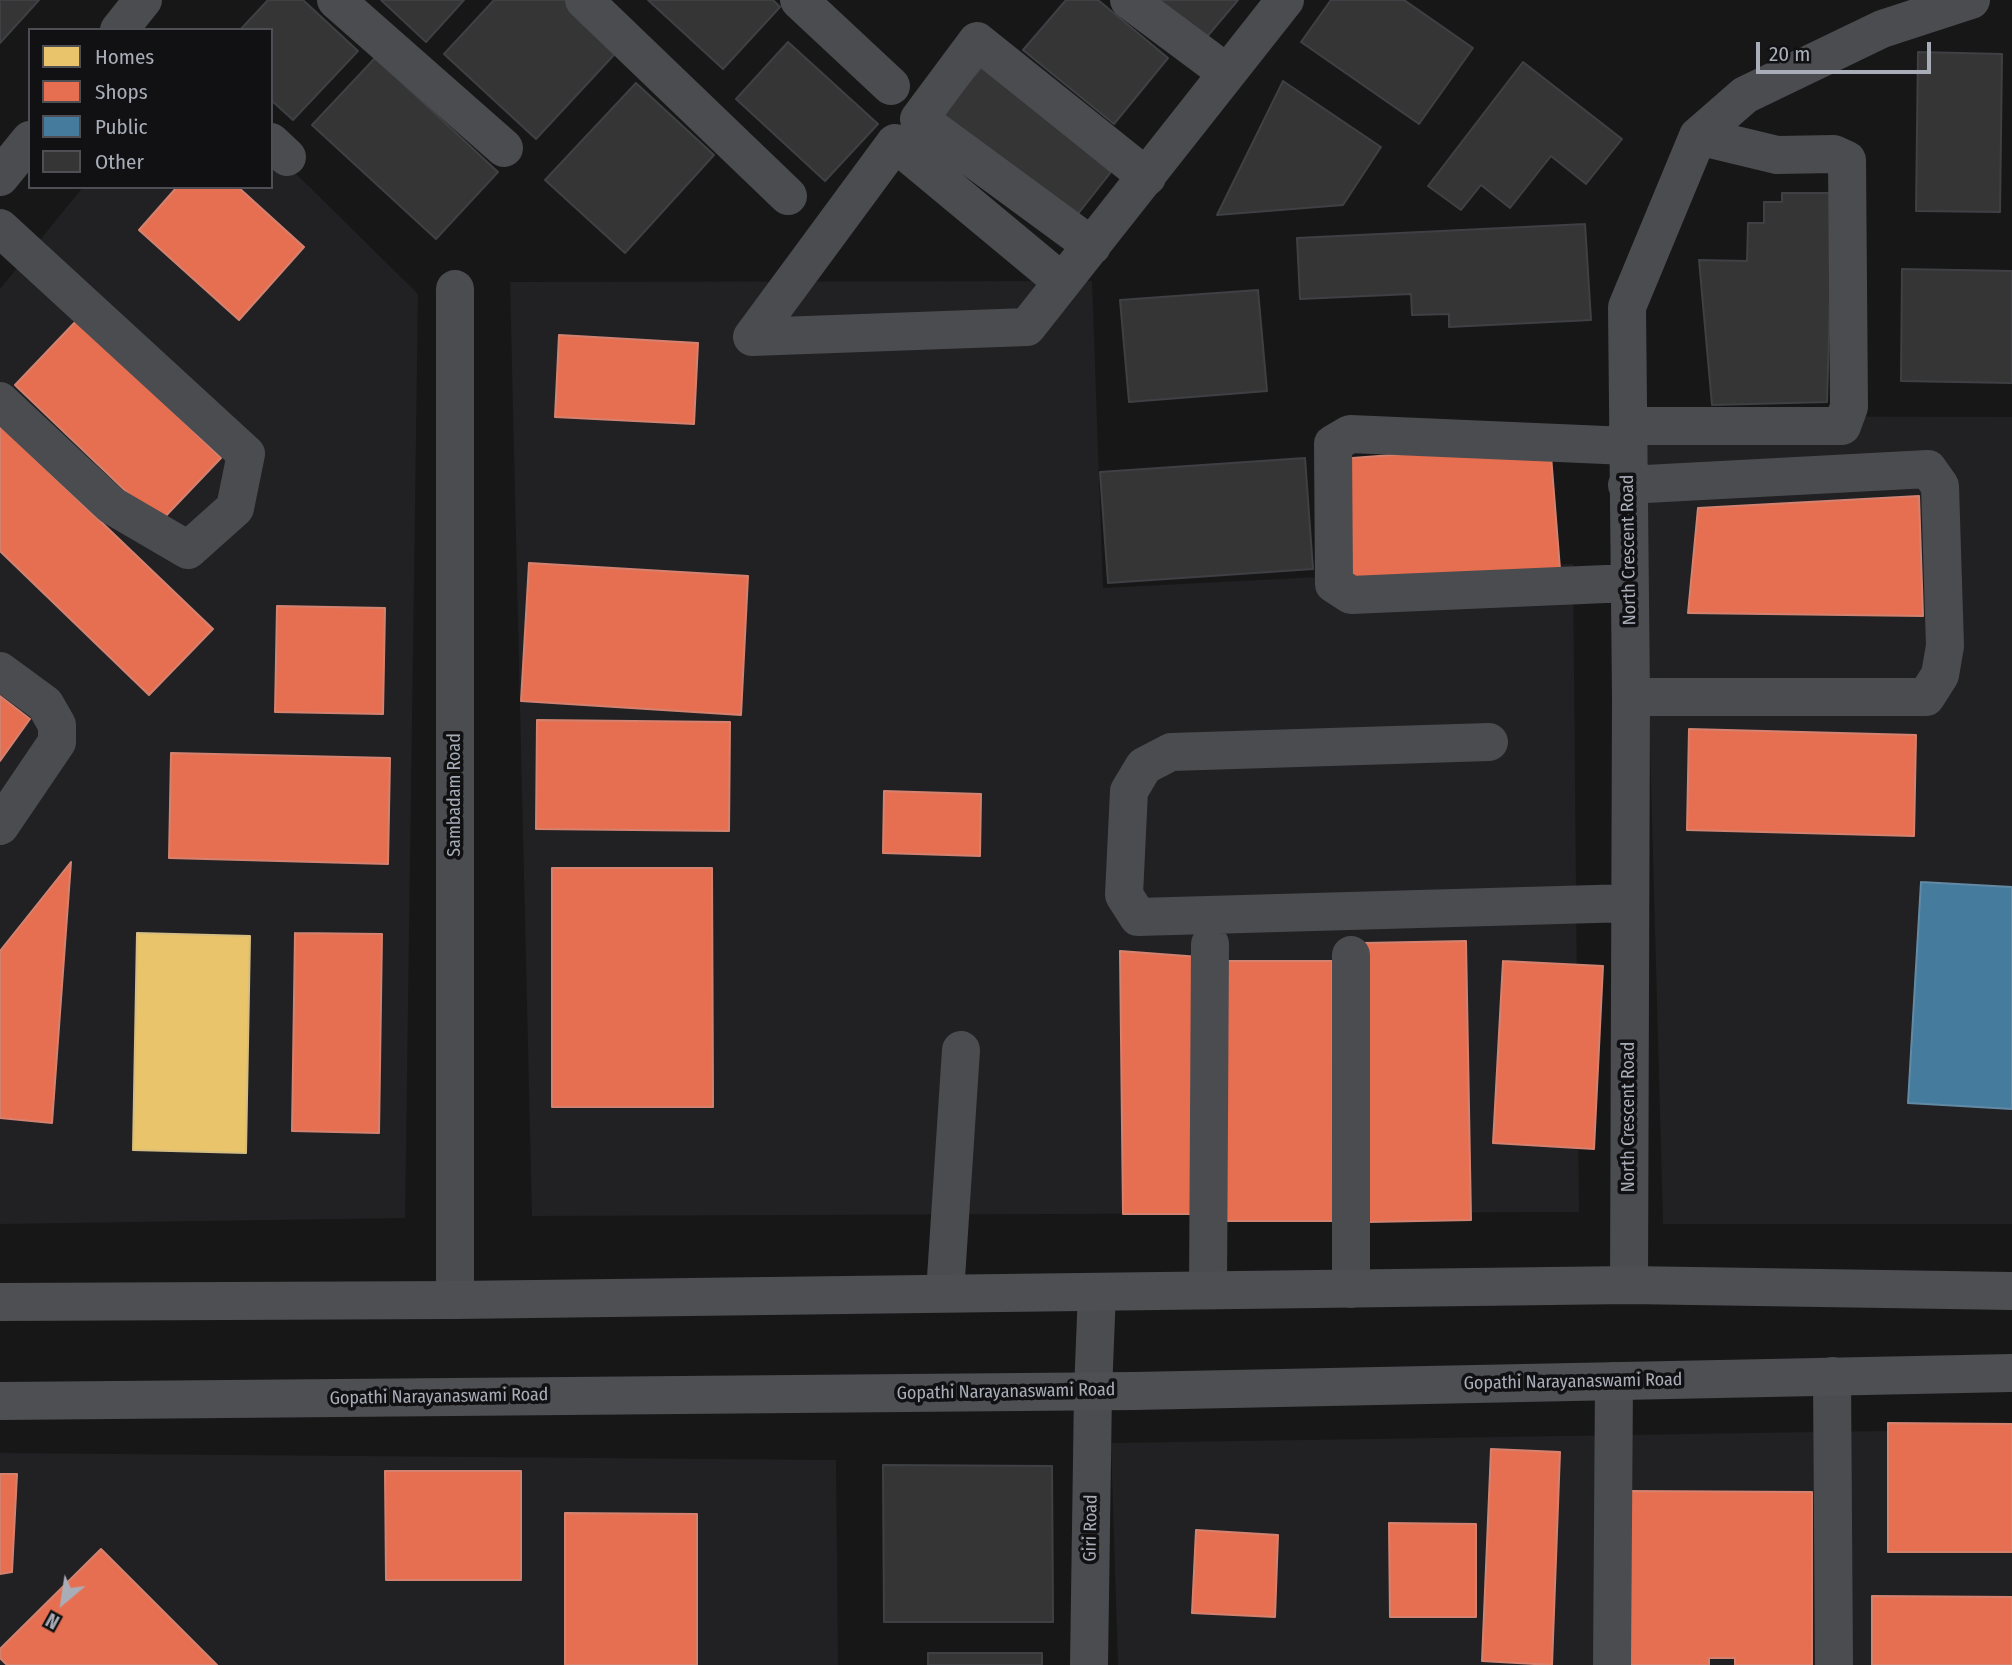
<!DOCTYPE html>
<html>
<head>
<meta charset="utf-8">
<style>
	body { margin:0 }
	#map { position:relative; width:2012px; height:1665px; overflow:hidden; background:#171717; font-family:"Fira Sans Condensed",sans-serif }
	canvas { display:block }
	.legend { position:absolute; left:28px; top:28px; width:245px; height:161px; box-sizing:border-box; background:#111113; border:2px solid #4d4f55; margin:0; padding:9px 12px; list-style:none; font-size:21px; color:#a8adb8 }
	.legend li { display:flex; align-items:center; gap:14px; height:35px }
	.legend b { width:35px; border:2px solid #4d4f55 }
	.north { position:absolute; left:28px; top:1567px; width:70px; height:70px; -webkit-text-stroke:5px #111113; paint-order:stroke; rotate:209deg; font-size:19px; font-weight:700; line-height:28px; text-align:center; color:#a8adb8 }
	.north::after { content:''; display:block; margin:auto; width:24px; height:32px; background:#a8adb8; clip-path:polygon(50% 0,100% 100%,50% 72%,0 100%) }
	.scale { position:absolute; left:1756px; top:42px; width:175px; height:32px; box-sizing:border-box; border:4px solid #a8adb8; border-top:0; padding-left:9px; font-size:21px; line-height:24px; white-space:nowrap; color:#a8adb8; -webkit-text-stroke:5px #111113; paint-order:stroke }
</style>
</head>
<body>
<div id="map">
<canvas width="2012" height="1665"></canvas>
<ul class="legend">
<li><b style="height:19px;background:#e9c46a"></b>Homes</li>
<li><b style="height:19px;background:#e76f51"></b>Shops</li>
<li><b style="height:19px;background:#457b9d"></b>Public</li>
<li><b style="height:19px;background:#353536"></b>Other</li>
</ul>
<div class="north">N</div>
<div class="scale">20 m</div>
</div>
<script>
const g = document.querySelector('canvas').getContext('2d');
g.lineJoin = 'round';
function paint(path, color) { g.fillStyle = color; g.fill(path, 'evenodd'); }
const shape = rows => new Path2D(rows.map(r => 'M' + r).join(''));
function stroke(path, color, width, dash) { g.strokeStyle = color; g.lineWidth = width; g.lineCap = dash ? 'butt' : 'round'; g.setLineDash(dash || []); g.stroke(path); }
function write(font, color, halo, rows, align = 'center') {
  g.font = font + ' "Fira Sans Condensed",sans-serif'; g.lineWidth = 7; g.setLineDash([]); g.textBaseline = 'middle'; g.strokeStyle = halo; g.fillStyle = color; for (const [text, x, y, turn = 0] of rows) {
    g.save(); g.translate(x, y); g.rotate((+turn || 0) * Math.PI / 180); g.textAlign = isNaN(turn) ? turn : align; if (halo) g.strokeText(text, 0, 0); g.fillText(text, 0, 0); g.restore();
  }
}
paint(shape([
	[271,149,418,294,405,1218,0,1224,0,289,83,187,271,187],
	[1092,281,1103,588,1573,564,1579,1212,532,1216,510,282],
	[1641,416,2012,417,2012,1224,1663,1224],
	[2012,1429,2012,1665,1118,1665,1111,1443],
	[0,1453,836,1460,838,1665,0,1665]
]), '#212123');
const homes = shape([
	[137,933,250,936,246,1153,133,1150,137,933]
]);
paint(homes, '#e9c46a');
stroke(homes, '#d6bd81', 2);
const shops = shape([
	[177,187,238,187,304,247,239,320,139,230,177,187],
	[78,319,221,458,159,523,15,385,78,319],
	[559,335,698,343,694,424,555,417,559,335],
	[0,425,213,629,149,695,0,551,0,425],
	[1550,443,1560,569,1348,585,1339,459,1550,443],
	[1919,496,1923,616,1688,613,1698,508,1919,496],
	[529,563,748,576,741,715,521,701,529,563],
	[277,606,385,608,383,714,275,712,277,606],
	[0,696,30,719,0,761,0,696],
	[537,720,730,722,729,831,536,829,537,720],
	[1689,729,1916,735,1914,836,1687,830,1689,729],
	[171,753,390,758,388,864,169,858,171,753],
	[884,791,981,794,980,856,883,853,884,791],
	[71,862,52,1123,0,1118,0,951,71,862],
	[552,868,712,868,713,1107,552,1107,552,868],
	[295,933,382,934,379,1133,292,1131,295,933],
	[1466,941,1471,1220,1368,1222,1363,943,1466,941],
	[1120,951,1200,957,1196,1214,1123,1214,1120,951],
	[1218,961,1332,961,1333,1221,1219,1221,1218,961],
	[1503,961,1603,966,1594,1149,1493,1143,1503,961],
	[1888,1423,2012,1424,2012,1552,1888,1552,1888,1423],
	[1491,1449,1560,1452,1552,1665,1482,1661,1491,1449],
	[385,1471,521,1471,521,1580,386,1580,385,1471],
	[0,1474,17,1474,12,1572,0,1574,0,1474],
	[1628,1491,1812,1492,1812,1665,1735,1665,1735,1658,1709,1658,1709,1665,1628,1665,1628,1491],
	[565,1513,697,1514,697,1665,565,1665,565,1513],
	[1389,1523,1476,1524,1476,1617,1390,1617,1389,1523],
	[1196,1530,1278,1535,1275,1617,1192,1613,1196,1530],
	[101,1549,217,1665,7,1665,0,1658,0,1649,101,1549],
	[1872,1596,2012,1597,2012,1665,1872,1665,1872,1596]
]);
paint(shops, '#e76f51');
stroke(shops, '#d48270', 2);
const public = shape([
	[1921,882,2012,887,2012,1109,1908,1103,1921,882]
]);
paint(public, '#457b9d');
stroke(public, '#638aa5', 2);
const building = shape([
	[0,0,39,0,0,43,0,0],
	[268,0,303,0,358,51,293,120,271,100,271,30,240,30,268,0],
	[381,0,464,0,426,42,381,0],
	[494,0,578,0,625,43,536,139,444,54,494,0],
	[648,0,773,0,780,7,723,69,648,0],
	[1066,0,1098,0,1168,58,1114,124,1023,50,1066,0],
	[1146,0,1238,0,1200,45,1146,0],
	[1331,0,1404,0,1473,48,1419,124,1301,42,1331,0],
	[788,42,878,124,825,181,736,99,788,42],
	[1918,52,2002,54,2000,212,1916,211,1918,52],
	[375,58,498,172,436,239,312,125,375,58],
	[1523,62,1622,139,1586,184,1551,156,1510,208,1481,185,1461,210,1428,186,1523,62],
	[982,67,1111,172,1074,219,936,120,982,67],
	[1283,81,1381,147,1343,205,1217,215,1283,81],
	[636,83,714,155,625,253,545,180,636,83],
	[1782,193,1833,193,1827,402,1712,405,1699,260,1747,261,1748,223,1764,223,1764,202,1782,202,1782,193],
	[1585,224,1591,320,1449,327,1449,314,1412,315,1411,294,1300,299,1297,238,1585,224],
	[1902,269,2012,271,2012,383,1901,381,1902,269],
	[1258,290,1267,391,1129,402,1120,300,1258,290],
	[1305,458,1313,569,1108,583,1100,472,1305,458],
	[883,1465,1052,1466,1053,1622,884,1622,883,1465],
	[928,1653,1042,1653,1042,1665,928,1665,928,1653]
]);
paint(building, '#353536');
stroke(building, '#3f4043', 2);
stroke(shape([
	[336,0,504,148],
	[584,0,788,196],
	[799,0,891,86],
	[1129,0,1227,73],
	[119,30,143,0],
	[271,142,287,157],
	[0,177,30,140],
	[0,228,246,454,235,508,188,550,111,505,0,401],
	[1092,246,919,119,977,41,1147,177],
	[1061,281,895,143,752,337,1027,327,1285,0],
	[455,289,455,1300],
	[1628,426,1842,426,1849,407,1847,160,1834,154,1777,155,1698,136],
	[1628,446,1350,434,1333,444,1334,584,1351,595,1629,583],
	[1627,485,1928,469,1940,486,1945,646,1940,675,1926,697,1631,697],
	[0,671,45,704,57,725,57,742,0,826],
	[1489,742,1171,752,1144,766,1129,791,1124,895,1138,917,1630,903],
	[1351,955,1351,1289],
	[1629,1285,1631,697,1627,307,1698,136,1745,95,1882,29,1971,0],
	[1208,1290,1210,944],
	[945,1293,961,1050],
	[1832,1376,1834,1665],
	[1089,1665,1093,1391,1097,1292],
	[1612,1665,1614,1381]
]), '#4b4c50', 38);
stroke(shape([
	[0,1302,455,1300,1629,1285,2012,1291],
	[0,1401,1134,1391,2012,1373]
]), '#4d4f52', 38);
write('18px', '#a8adb8', '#111113', [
	["North Crescent Road",1629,550,-91],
	["Sambadam Road",455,795,-90],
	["North Crescent Road",1629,1117,-90],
	["Gopathi Narayanaswami Road",1573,1382,-1],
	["Gopathi Narayanaswami Road",1006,1392,-1],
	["Gopathi Narayanaswami Road",439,1397,-1],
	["Giri Road",1091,1528,-89]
]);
</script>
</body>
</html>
